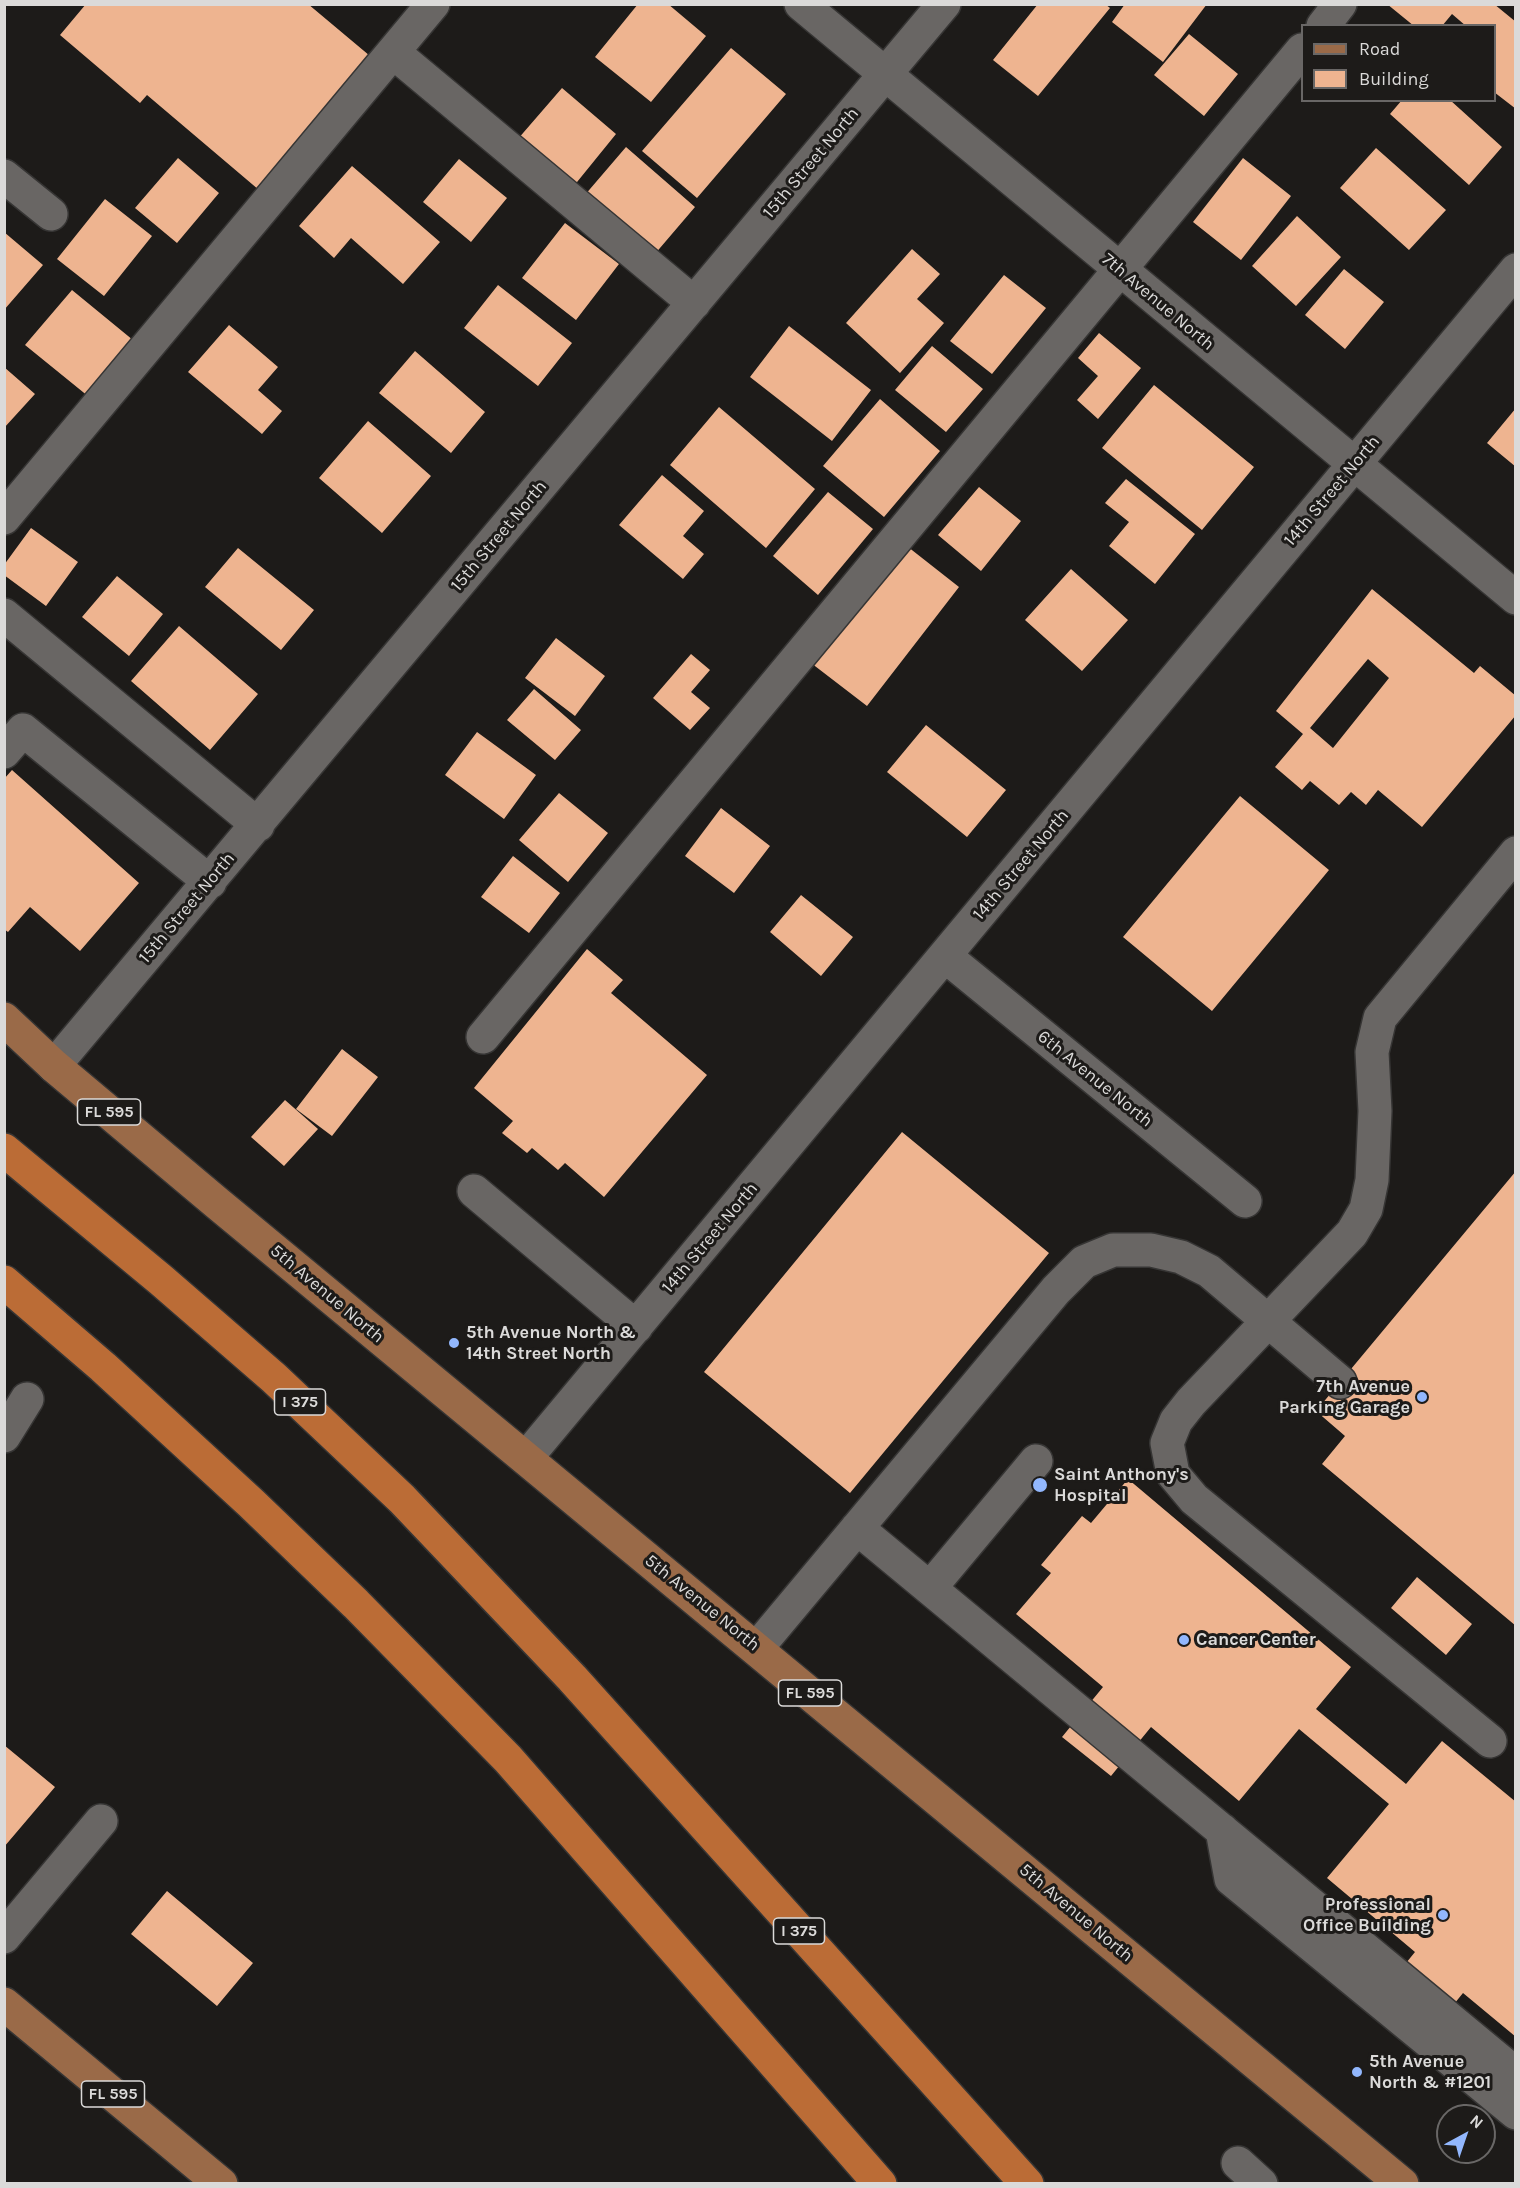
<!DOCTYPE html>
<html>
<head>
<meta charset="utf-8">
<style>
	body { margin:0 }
	#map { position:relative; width:1520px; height:2188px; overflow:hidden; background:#1d1b19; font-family:Karla,sans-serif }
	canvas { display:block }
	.frame { position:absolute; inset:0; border:6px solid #dbdad9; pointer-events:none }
	.legend { position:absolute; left:1301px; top:24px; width:195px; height:78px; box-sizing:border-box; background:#1d1b19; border:2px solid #696766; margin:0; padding:8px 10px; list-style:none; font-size:18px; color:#dbdad9 }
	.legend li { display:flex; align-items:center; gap:12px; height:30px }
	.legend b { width:30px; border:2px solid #696766 }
	.north { position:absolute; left:1436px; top:2104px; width:60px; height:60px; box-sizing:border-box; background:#1d1b19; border:2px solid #696766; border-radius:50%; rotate:40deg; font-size:16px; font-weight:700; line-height:24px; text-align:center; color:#dbdad9 }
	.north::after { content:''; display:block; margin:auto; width:21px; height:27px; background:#92b7fd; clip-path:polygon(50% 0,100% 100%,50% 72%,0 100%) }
</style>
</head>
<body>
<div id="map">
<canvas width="1520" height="2188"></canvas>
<div class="frame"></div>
<ul class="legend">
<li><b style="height:8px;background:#9a6a48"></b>Road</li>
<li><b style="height:16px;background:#eeb490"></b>Building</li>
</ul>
<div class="north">N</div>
</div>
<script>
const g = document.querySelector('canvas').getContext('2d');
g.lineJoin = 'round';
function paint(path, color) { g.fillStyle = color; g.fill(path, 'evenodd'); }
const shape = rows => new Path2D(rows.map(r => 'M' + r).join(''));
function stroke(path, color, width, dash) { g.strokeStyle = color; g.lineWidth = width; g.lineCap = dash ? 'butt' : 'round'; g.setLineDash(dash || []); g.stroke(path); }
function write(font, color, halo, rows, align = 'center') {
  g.font = font + ' Karla,sans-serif'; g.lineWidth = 6; g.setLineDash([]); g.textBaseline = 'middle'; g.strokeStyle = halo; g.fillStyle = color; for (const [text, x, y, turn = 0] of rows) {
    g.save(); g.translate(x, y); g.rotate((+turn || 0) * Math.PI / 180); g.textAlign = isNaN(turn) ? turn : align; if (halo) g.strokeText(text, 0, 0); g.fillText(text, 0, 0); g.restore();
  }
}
paint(shape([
	[86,4,308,4,376,61,259,190,147,95,140,103,60,35],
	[638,4,668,4,706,36,651,102,595,57],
	[1038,4,1105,4,1110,8,1038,96,993,60],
	[1125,4,1207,4,1163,62,1112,22],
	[1387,4,1494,4,1516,22,1516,109,1494,92,1494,26,1466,26,1452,14,1442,26,1414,26],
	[1189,34,1238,74,1204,116,1154,75],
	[731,48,786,94,697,198,642,151],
	[562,88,616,134,573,187,517,140],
	[1402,100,1450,100,1502,147,1469,185,1390,114],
	[626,147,695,207,654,255,584,196],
	[1376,148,1446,210,1409,250,1340,188],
	[178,158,219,193,177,243,135,208],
	[1243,158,1291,196,1241,260,1193,222],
	[459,159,507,198,471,242,423,202],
	[352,166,440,242,403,284,351,238,334,258,299,226],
	[105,199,152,236,104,296,57,259],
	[1297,216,1341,257,1296,306,1252,266],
	[565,223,619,264,576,320,522,278],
	[4,232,43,265,4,310],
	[912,249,940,274,917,299,944,323,900,373,846,323],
	[1344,269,1384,302,1345,349,1305,315],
	[1004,275,1046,308,992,374,950,341],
	[498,285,572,343,538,386,464,328],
	[72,290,139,345,94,401,25,345],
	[229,325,278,367,258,390,282,411,262,434,188,372],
	[789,326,871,390,832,441,750,377],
	[1099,333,1141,368,1098,419,1077,400,1098,376,1078,358],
	[932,346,983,389,946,432,895,390],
	[415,351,485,412,451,453,379,393],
	[4,367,35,394,4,428],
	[1154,385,1254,467,1202,530,1102,448],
	[880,399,940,451,884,517,823,466],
	[719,407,815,489,766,548,670,465],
	[1516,408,1516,467,1487,443],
	[368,421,431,476,382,533,319,478],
	[662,475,704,511,683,536,704,554,683,579,619,525],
	[1126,479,1195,534,1155,584,1109,546,1129,522,1105,503],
	[979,487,1021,521,981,571,938,535],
	[828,492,873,529,818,595,773,556],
	[31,528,78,562,46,606,4,575,4,565],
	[903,543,959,587,867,706,811,663],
	[238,548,314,610,281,650,205,587],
	[1071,569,1128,620,1082,671,1025,620],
	[117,576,163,614,129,656,82,617],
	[1372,589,1474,673,1480,666,1516,696,1516,715,1422,827,1378,790,1366,805,1351,792,1339,805,1310,781,1302,790,1275,767,1303,734,1276,711],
	[1368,659,1389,678,1333,748,1310,728],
	[179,626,258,694,210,750,131,681],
	[556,638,605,676,575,716,525,678],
	[691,654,710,670,691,692,710,708,690,730,653,698],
	[534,689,581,730,555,760,507,720],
	[926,725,1006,790,967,837,887,772],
	[477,732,536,775,504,819,445,775],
	[12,770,139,883,80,951,30,907,8,932,4,929,4,779],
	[559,793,608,833,568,882,519,840],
	[1240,796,1329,870,1212,1011,1123,937],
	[721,808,770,846,734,893,685,856],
	[513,856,560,893,529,933,481,897],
	[801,895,853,937,821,976,770,932],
	[587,949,623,980,611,993,707,1075,604,1197,565,1163,558,1170,532,1148,527,1153,502,1133,513,1121,474,1088],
	[342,1049,378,1077,332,1136,296,1109],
	[285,1100,318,1129,284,1166,251,1137],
	[902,1132,1049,1253,850,1493,704,1372],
	[1516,1171,1516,1626,1322,1464,1345,1436,1316,1411],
	[1128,1479,1351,1667,1316,1709,1406,1784,1442,1741,1516,1802,1516,2037,1463,1993,1433,2030,1384,1990,1415,1952,1327,1878,1389,1804,1299,1729,1239,1801,1151,1727,1111,1776,1062,1737,1103,1687,1016,1614,1051,1573,1041,1565,1082,1516,1091,1523],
	[1417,1577,1472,1624,1446,1655,1391,1608],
	[4,1745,55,1787,4,1847],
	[167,1891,253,1963,217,2006,131,1934]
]), '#eeb490');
const minor = shape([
	[801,4,1516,598],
	[1323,26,1340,4],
	[393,52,694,303],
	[4,176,51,214],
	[4,518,433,4],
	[4,615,258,825],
	[4,752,23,730,210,882],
	[945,956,1245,1201],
	[483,1037,1302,50],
	[54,1066,944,4],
	[474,1191,636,1327],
	[4,1436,27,1399],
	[526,1458,1516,270],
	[857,1528,1516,2074],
	[930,1588,1036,1461],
	[757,1648,1056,1290,1084,1262,1113,1250,1151,1250,1181,1257,1209,1271,1340,1382],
	[1490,1741,1194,1499,1173,1474,1167,1443,1176,1421,1191,1402,1352,1233,1366,1209,1372,1180,1375,1111,1372,1052,1380,1018,1516,853],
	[1222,1830,1231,1879,1516,2113],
	[4,1937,101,1821],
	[1238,2163,1261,2184]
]);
const major = shape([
	[4,1019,54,1066,217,1203,1402,2184],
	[4,2004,221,2184]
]);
const highway = shape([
	[4,1150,161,1280,274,1378,402,1499,572,1678,1027,2184],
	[4,1282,103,1367,251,1503,356,1604,508,1759,880,2184]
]);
stroke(minor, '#363534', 36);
stroke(major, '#363534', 36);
stroke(highway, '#363534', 36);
stroke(minor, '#696664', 33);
stroke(major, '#9a6a48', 33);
stroke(highway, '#bb6c36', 33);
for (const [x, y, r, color] of [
	[454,1343,6,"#92b7fd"],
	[1422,1397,6,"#92b7fd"],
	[1040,1485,8,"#92b7fd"],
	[1184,1640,6,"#92b7fd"],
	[1443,1915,6,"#92b7fd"],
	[1357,2072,6,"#92b7fd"]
]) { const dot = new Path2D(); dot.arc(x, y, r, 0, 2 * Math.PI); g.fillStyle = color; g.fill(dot); stroke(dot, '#1d1b19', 2); }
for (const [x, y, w] of [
	[109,1112,63],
	[300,1402,51],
	[810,1693,63],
	[799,1931,51],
	[113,2094,63]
]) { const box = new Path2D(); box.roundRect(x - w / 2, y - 13, w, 26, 4.5); g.fillStyle = '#1d1b19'; g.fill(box); stroke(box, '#dbdad9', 1.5); }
write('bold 16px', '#dbdad9', null, [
	["FL 595",109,1112],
	["I 375",300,1402],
	["FL 595",810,1693],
	["I 375",799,1931],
	["FL 595",113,2094]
]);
write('18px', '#dbdad9', '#1d1b19', [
	["15th Street North",811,163,-50],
	["7th Avenue North",1158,302,40],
	["14th Street North",1332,491,-50],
	["15th Street North",499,536,-50],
	["14th Street North",1021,865,-50],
	["15th Street North",187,908,-50],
	["6th Avenue North",1095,1079,39],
	["14th Street North",710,1238,-50],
	["5th Avenue North",327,1294,40],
	["5th Avenue North",702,1603,39],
	["5th Avenue North",1076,1913,40]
]);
write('bold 18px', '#dbdad9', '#1d1b19', [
	["5th Avenue North &",466,1333],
	["14th Street North",466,1354],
	["7th Avenue",1410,1387,"right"],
	["Parking Garage",1410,1408,"right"],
	["Saint Anthony's",1054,1475],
	["Hospital",1054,1496],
	["Cancer Center",1196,1640],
	["Professional",1431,1905,"right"],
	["Office Building",1431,1926,"right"],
	["5th Avenue",1369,2062],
	["North & #1201",1369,2083]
], 'left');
</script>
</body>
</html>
